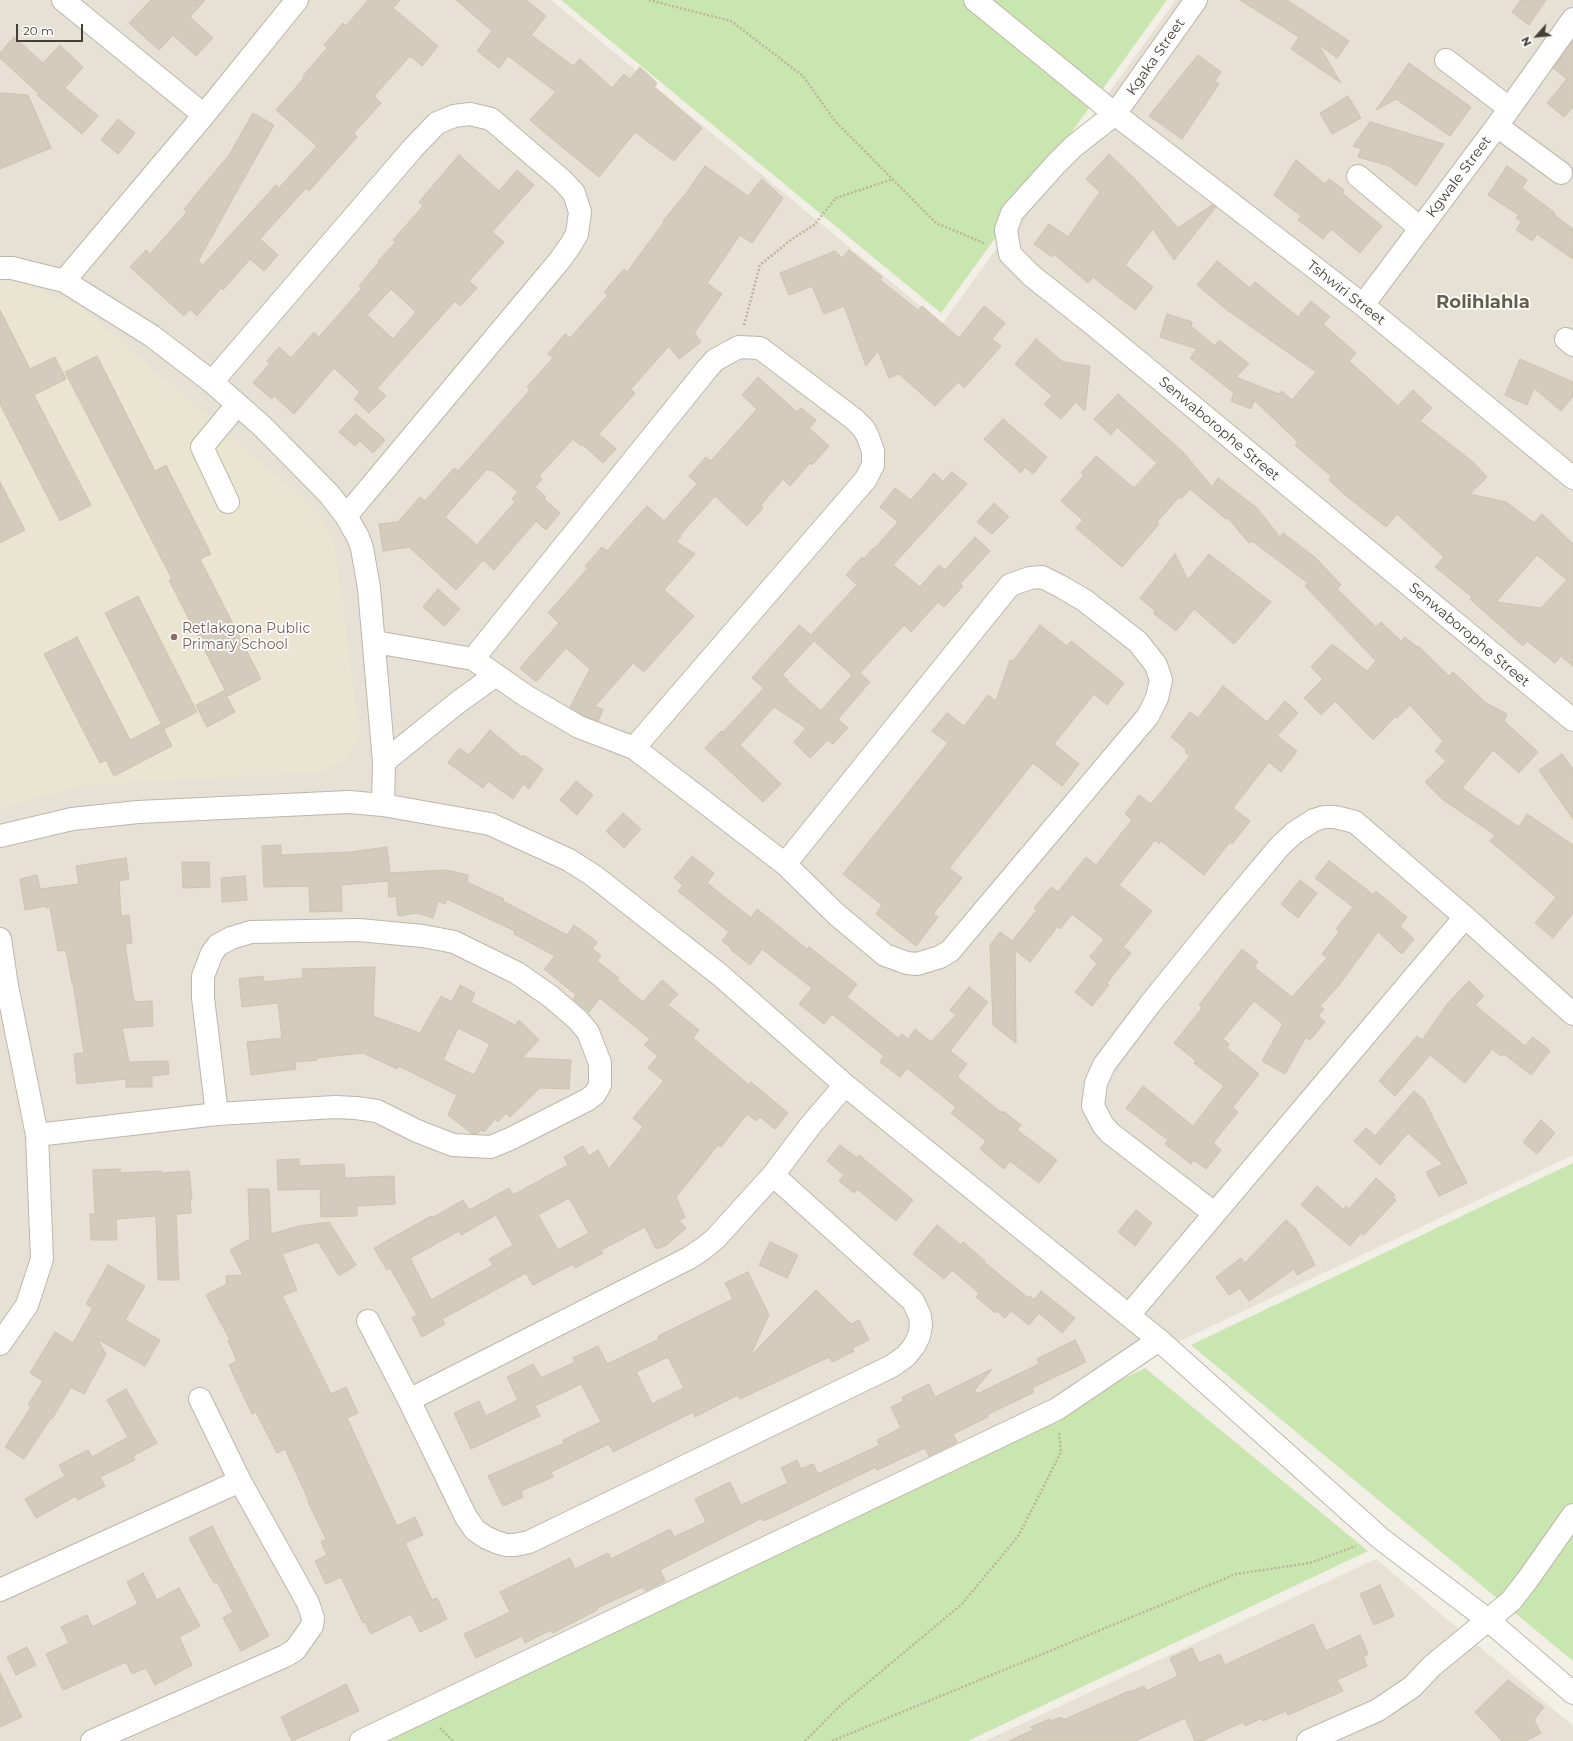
<!DOCTYPE html>
<html>
<head>
<meta charset="utf-8">
<style>
	body { margin:0 }
	#map { position:relative; width:1573px; height:1741px; overflow:hidden; background:#f2efe6; font-family:Montserrat,sans-serif }
	canvas { display:block }
	.north { position:absolute; left:1517px; top:16px; width:40px; height:40px; -webkit-text-stroke:3px #fff; paint-order:stroke; rotate:243deg; font-size:11px; font-weight:700; line-height:16px; text-align:center; color:#443f35 }
	.north::after { content:''; display:block; margin:auto; width:14px; height:18px; background:#443f35; clip-path:polygon(50% 0,100% 100%,50% 72%,0 100%) }
	.scale { position:absolute; left:16px; top:24px; width:67px; height:18px; box-sizing:border-box; border:2px solid #443f35; border-top:0; padding-left:5px; font-size:12px; line-height:14px; white-space:nowrap; color:#443f35; -webkit-text-stroke:3px #fff; paint-order:stroke }
</style>
</head>
<body>
<div id="map">
<canvas width="1573" height="1741"></canvas>
<div class="north">N</div>
<div class="scale">20 m</div>
</div>
<script>
const g = document.querySelector('canvas').getContext('2d');
g.lineJoin = 'round';
function paint(path, color) { g.fillStyle = color; g.fill(path, 'evenodd'); }
const shape = rows => new Path2D(rows.map(r => 'M' + r).join(''));
function stroke(path, color, width, dash) { g.strokeStyle = color; g.lineWidth = width; g.lineCap = dash ? 'butt' : 'round'; g.setLineDash(dash || []); g.stroke(path); }
function write(font, color, halo, rows, align = 'center') {
  g.font = font + ' Montserrat,sans-serif'; g.lineWidth = 3.5; g.setLineDash([]); g.textBaseline = 'middle'; g.strokeStyle = halo; g.fillStyle = color; for (const [text, x, y, turn = 0] of rows) {
    g.save(); g.translate(x, y); g.rotate((+turn || 0) * Math.PI / 180); g.textAlign = isNaN(turn) ? turn : align; if (halo) g.strokeText(text, 0, 0); g.fillText(text, 0, 0); g.restore();
  }
}
paint(shape([
	[0,0,551,0,942,324,1176,0,1573,0,1573,1155,1178,1342,364,1741,0,1741],
	[1376,1559,1573,1726,1573,1741,985,1741]
]), '#e6e1d4');
paint(shape([
	[0,279,9,279,80,306,313,507,334,540,360,735,346,759,321,772,85,785,0,808]
]), '#eae5d0');
paint(shape([
	[561,0,1167,0,941,313],
	[1573,1163,1573,1661,1191,1345],
	[1145,1368,1368,1551,968,1741,385,1741]
]), '#c9e5b0');
const building = shape([
	[151,0,205,0,190,17,213,38,196,56,173,35,159,50,129,23,151,0],
	[368,0,400,0,393,8,438,46,422,66,410,56,374,96,381,103,354,133,357,137,309,191,306,188,260,239,278,255,264,271,250,259,223,290,221,288,197,316,190,309,184,316,130,267,146,250,150,254,187,212,184,209,229,155,253,113,274,125,198,261,203,265,276,185,279,188,317,146,276,110,304,78,303,76,327,48,324,45,343,23,346,26,368,0],
	[456,0,526,0,546,16,531,35,573,66,580,59,612,88,624,74,630,79,640,67,657,83,654,87,702,128,674,161,635,132,599,177,545,133,530,120,556,92,508,56,499,68,477,51,492,31,456,0],
	[1240,0,1287,0,1349,41,1337,58,1318,44,1341,83,1291,49,1299,37,1240,0],
	[1521,0,1546,0,1529,25,1512,12,1521,0],
	[14,37,43,63,60,45,83,67,65,88,98,116,82,134,37,95,40,95,0,58,0,53,14,37],
	[1573,41,1573,107,1564,117,1547,103,1567,79,1553,68,1573,41],
	[1198,55,1221,72,1215,81,1219,84,1182,139,1149,116,1198,55],
	[1409,63,1471,107,1450,136,1396,99,1376,110,1409,63],
	[0,93,28,95,51,148,0,169,0,93],
	[1348,96,1361,118,1332,134,1320,113,1348,96],
	[118,119,135,133,118,154,101,140,118,119],
	[1370,122,1444,144,1416,186,1389,166,1358,157,1361,149,1353,146,1370,122],
	[1109,154,1136,180,1178,228,1212,205,1216,207,1174,260,1153,229,1125,265,1153,287,1135,310,1093,277,1088,283,1054,254,1052,257,1034,244,1049,224,1068,237,1100,192,1086,179,1109,154],
	[459,155,499,191,517,170,534,185,492,232,504,242,469,281,477,288,460,306,455,301,377,388,386,396,369,413,354,399,360,392,334,368,294,414,274,396,272,399,253,383,270,363,267,361,279,347,291,358,314,332,319,337,362,288,359,286,379,262,378,261,396,242,393,240,423,206,419,202,459,155],
	[391,289,416,312,393,339,367,315,391,289],
	[1296,160,1325,184,1329,179,1344,190,1342,193,1382,226,1360,253,1331,229,1323,239,1298,220,1301,216,1274,195,1296,160],
	[705,166,748,196,762,179,783,198,752,243,740,235,707,283,722,294,694,333,701,342,679,359,669,346,631,389,635,393,599,434,616,449,603,463,583,445,581,446,573,439,539,476,542,479,535,487,546,497,544,499,560,513,546,530,536,521,494,570,483,560,456,590,409,547,383,551,379,524,398,522,420,497,425,501,454,468,458,471,530,390,527,387,553,358,548,354,565,334,570,338,608,295,604,292,624,269,627,272,664,222,663,221,687,192,705,166],
	[487,469,490,471,492,470,518,492,512,499,515,502,477,545,445,517,487,469],
	[1507,166,1527,180,1522,188,1555,213,1554,215,1573,229,1573,259,1537,234,1532,241,1516,230,1521,222,1516,218,1519,215,1488,195,1507,166],
	[849,250,882,277,880,280,918,310,922,306,959,338,984,306,1005,323,992,339,1001,346,964,388,958,382,935,406,899,374,889,378,878,351,866,366,844,306,824,314,812,286,789,295,780,273,835,251,842,258,849,250],
	[1217,261,1250,288,1255,282,1298,317,1311,301,1330,317,1323,324,1356,353,1349,361,1398,406,1413,390,1432,408,1420,421,1472,461,1487,477,1470,494,1506,502,1534,523,1542,514,1573,544,1573,666,1561,656,1555,663,1527,641,1523,646,1470,599,1472,597,1435,567,1444,557,1397,514,1386,527,1345,495,1329,480,1331,476,1295,445,1298,442,1254,400,1251,409,1231,401,1234,393,1190,358,1197,349,1160,337,1167,314,1192,322,1191,326,1215,346,1219,340,1249,364,1236,377,1279,394,1282,391,1292,400,1316,372,1227,310,1197,285,1217,261],
	[1537,555,1567,580,1541,608,1496,602,1537,555],
	[0,310,30,369,55,357,66,379,34,395,91,505,60,521,0,404,0,310],
	[1036,339,1063,362,1090,366,1085,411,1076,402,1061,419,1044,404,1052,396,1015,364,1036,339],
	[97,356,155,471,166,465,211,554,200,559,261,679,228,696,169,580,172,579,65,372,97,356],
	[1520,359,1573,382,1573,396,1561,411,1534,388,1527,405,1505,395,1520,359],
	[758,377,797,412,801,408,816,420,809,428,829,446,812,465,810,463,790,486,783,479,761,505,763,508,747,526,715,496,680,535,681,536,676,542,695,554,664,590,694,616,644,672,633,663,595,706,603,710,598,721,584,716,570,707,590,669,566,648,536,682,520,668,559,623,548,613,588,568,585,566,602,547,607,551,647,506,664,521,697,484,689,476,706,457,711,461,757,409,742,395,758,377],
	[1118,394,1183,452,1212,487,1218,478,1257,508,1280,537,1283,533,1316,558,1341,585,1337,589,1376,627,1381,622,1401,641,1405,637,1417,647,1418,646,1449,676,1453,672,1486,703,1507,714,1504,721,1538,752,1519,773,1493,750,1462,788,1519,827,1527,814,1573,845,1573,913,1553,938,1535,923,1556,897,1490,841,1495,835,1442,799,1425,782,1446,761,1435,751,1443,741,1410,705,1397,718,1396,716,1373,740,1335,701,1321,715,1304,698,1323,679,1311,667,1332,644,1367,671,1376,661,1305,586,1308,583,1252,541,1249,543,1228,518,1226,519,1190,489,1181,499,1179,497,1157,522,1159,524,1122,567,1076,528,1083,520,1061,501,1084,475,1081,473,1096,456,1134,488,1157,463,1117,427,1111,435,1094,419,1118,394],
	[356,414,385,440,373,453,360,441,355,446,339,432,356,414],
	[1003,419,1047,457,1033,474,1025,467,1021,473,984,439,1003,419],
	[952,472,967,484,893,565,920,587,939,565,945,570,975,537,990,551,960,584,963,586,944,607,938,602,911,632,904,625,860,673,870,682,838,719,848,728,833,744,828,740,810,758,794,742,806,728,774,707,740,745,781,784,763,802,705,748,721,731,723,732,764,688,752,678,799,625,811,635,857,585,846,575,862,557,864,559,873,548,874,549,898,522,880,507,895,488,911,500,934,473,943,481,952,472],
	[814,641,852,675,821,711,787,681,788,680,782,675,814,641],
	[0,482,25,530,0,543,0,482],
	[994,503,1009,517,992,534,977,522,994,503],
	[1175,554,1188,580,1209,554,1271,602,1234,644,1194,609,1176,631,1154,614,1155,611,1140,598,1175,554],
	[438,589,460,609,444,626,423,607,438,589],
	[138,596,197,712,164,729,105,613,138,596],
	[1040,625,1067,646,1071,641,1124,683,1107,705,1094,694,1054,744,1079,764,1062,786,1033,763,949,868,962,878,933,914,938,917,916,946,876,914,882,905,843,874,948,743,932,731,947,713,964,726,988,695,996,701,1010,660,1013,661,1040,625],
	[77,637,130,740,161,724,172,746,114,776,106,760,100,763,44,654,77,637],
	[1223,686,1267,722,1285,701,1298,713,1277,736,1297,751,1281,772,1269,762,1233,808,1250,821,1232,844,1230,842,1204,875,1161,841,1159,844,1155,840,1119,885,1152,911,1123,947,1131,953,1107,983,1109,985,1092,1006,1075,992,1097,964,1090,957,1104,939,1072,914,1060,929,1058,926,1030,962,1015,950,1016,1043,993,1025,990,945,1000,932,1012,941,1037,910,1034,908,1051,887,1058,892,1086,857,1096,865,1132,820,1125,814,1139,795,1151,804,1190,756,1185,752,1187,750,1171,737,1190,712,1198,718,1223,686],
	[224,691,235,712,207,727,196,705,224,691],
	[490,730,522,757,524,755,543,769,529,789,523,784,513,799,488,781,483,788,448,763,459,748,469,755,490,730],
	[1562,754,1573,769,1573,819,1539,770,1562,754],
	[576,781,593,795,577,815,560,800,576,781],
	[623,813,641,829,624,848,606,831,623,813],
	[281,845,281,855,351,852,387,847,390,873,446,870,468,875,467,882,504,899,503,901,567,935,574,925,597,942,592,949,601,955,597,961,619,978,617,980,643,1002,662,980,678,994,668,1005,699,1030,693,1038,749,1085,751,1082,788,1113,775,1129,760,1117,756,1121,747,1114,721,1147,718,1145,676,1197,685,1217,679,1220,686,1228,667,1245,656,1249,645,1227,601,1250,603,1253,575,1268,573,1264,533,1285,526,1273,442,1319,445,1324,422,1337,412,1318,417,1315,390,1268,387,1270,374,1248,431,1216,432,1218,463,1200,469,1210,509,1188,513,1195,568,1165,564,1157,583,1146,589,1156,598,1150,609,1169,643,1127,633,1118,664,1081,648,1068,658,1056,644,1045,650,1039,601,999,600,998,589,1012,573,999,576,995,544,969,555,956,514,934,515,931,447,899,445,904,438,901,433,918,417,913,398,916,396,896,389,897,388,881,341,885,342,911,310,912,309,886,264,887,262,846,281,845],
	[569,1198,589,1233,558,1250,538,1215,569,1198],
	[496,1215,513,1245,489,1259,493,1265,431,1300,410,1258,459,1231,461,1235,496,1215],
	[692,856,714,873,707,883,751,918,757,909,807,949,809,947,857,984,847,997,898,1038,902,1034,908,1039,915,1029,931,1042,956,1015,950,1010,969,987,988,1002,950,1051,967,1064,957,1077,1002,1113,1003,1111,1021,1125,1017,1130,1057,1160,1039,1183,1010,1161,1004,1169,980,1149,986,1141,951,1113,956,1107,907,1068,900,1077,880,1062,884,1056,832,1014,824,1024,799,1004,812,988,762,949,750,965,730,949,731,948,722,941,729,932,678,891,683,885,674,878,692,856],
	[126,858,129,879,119,881,121,916,129,915,132,943,125,944,134,1002,152,1001,153,1026,122,1028,129,1062,168,1061,169,1074,152,1076,152,1087,126,1087,126,1079,77,1084,74,1054,84,1053,73,983,72,983,66,950,58,951,50,907,46,908,46,906,25,910,20,879,37,875,40,889,79,884,76,866,126,858],
	[1329,861,1374,895,1376,891,1407,917,1400,926,1414,939,1402,954,1378,932,1339,985,1320,1006,1324,1009,1318,1016,1325,1022,1310,1040,1306,1037,1285,1074,1262,1061,1283,1024,1254,1001,1223,1039,1229,1044,1227,1048,1259,1074,1233,1107,1238,1112,1213,1143,1221,1150,1206,1169,1194,1160,1191,1164,1165,1144,1168,1140,1126,1108,1143,1086,1193,1126,1224,1086,1194,1063,1196,1061,1174,1043,1202,1008,1199,1005,1242,949,1258,962,1254,967,1292,997,1327,958,1322,954,1339,932,1336,929,1353,907,1315,878,1329,861],
	[182,862,209,862,210,887,183,888,182,862],
	[245,876,247,900,222,902,221,878,245,876],
	[1300,880,1317,893,1298,918,1281,904,1300,880],
	[375,967,373,1016,420,1033,441,996,452,1002,460,985,475,993,471,1002,515,1025,519,1020,539,1040,522,1058,571,1060,569,1089,540,1088,510,1117,506,1113,498,1122,495,1119,484,1132,481,1130,477,1134,471,1133,448,1115,457,1095,399,1066,397,1069,363,1053,316,1058,317,1060,295,1062,296,1069,251,1075,247,1042,282,1038,278,1003,242,1007,239,979,263,976,264,982,303,978,302,969,375,967],
	[458,1028,490,1044,474,1075,443,1060,458,1028],
	[1469,981,1484,996,1475,1005,1525,1046,1533,1037,1550,1051,1531,1075,1504,1054,1501,1056,1492,1049,1465,1083,1430,1055,1395,1096,1379,1081,1417,1036,1422,1040,1448,1003,1469,981],
	[1414,1091,1424,1100,1467,1183,1439,1196,1426,1172,1443,1164,1408,1133,1380,1165,1354,1141,1366,1128,1375,1136,1414,1091],
	[1541,1120,1555,1133,1537,1154,1523,1142,1541,1120],
	[840,1145,857,1158,859,1155,913,1200,896,1221,857,1189,854,1193,839,1181,844,1175,827,1161,840,1145],
	[299,1159,299,1166,344,1164,345,1178,394,1176,395,1204,357,1206,357,1216,321,1217,320,1189,278,1190,277,1160,299,1159],
	[120,1169,120,1173,162,1171,162,1173,189,1171,192,1199,190,1199,191,1213,176,1214,179,1280,158,1280,156,1216,116,1219,117,1240,91,1240,90,1214,95,1214,93,1170,120,1169],
	[1376,1178,1395,1195,1393,1197,1396,1200,1364,1235,1361,1233,1350,1246,1301,1205,1317,1186,1343,1209,1346,1206,1349,1209,1376,1178],
	[248,1189,269,1189,271,1234,299,1226,329,1222,356,1265,339,1276,318,1242,282,1254,297,1290,282,1296,331,1394,346,1387,358,1413,347,1418,397,1526,415,1517,423,1535,405,1543,432,1600,437,1598,447,1619,420,1632,411,1614,371,1634,365,1622,363,1623,341,1577,326,1584,315,1561,327,1555,321,1542,326,1539,308,1502,309,1501,285,1449,277,1453,256,1412,252,1414,229,1365,237,1361,228,1341,230,1340,206,1295,227,1284,226,1276,243,1275,230,1250,250,1239,248,1189],
	[1136,1210,1152,1223,1135,1246,1118,1232,1136,1210],
	[1286,1220,1296,1229,1315,1265,1297,1275,1294,1269,1249,1301,1240,1288,1229,1295,1216,1277,1241,1258,1245,1263,1286,1220],
	[937,1225,961,1245,963,1242,985,1261,984,1262,1028,1298,1030,1296,1034,1300,1041,1291,1075,1318,1062,1333,1039,1313,1029,1325,1011,1311,1005,1318,997,1311,996,1313,976,1297,979,1293,952,1270,944,1279,913,1254,937,1225],
	[770,1242,798,1255,787,1278,759,1265,770,1242],
	[108,1265,145,1286,125,1320,160,1340,145,1366,97,1339,106,1354,84,1394,71,1387,52,1419,51,1418,24,1459,5,1447,31,1407,28,1405,43,1381,30,1373,55,1332,73,1343,93,1308,86,1304,108,1265],
	[748,1272,769,1315,750,1356,816,1290,851,1324,859,1320,869,1340,852,1348,854,1351,832,1362,829,1357,740,1399,738,1395,695,1417,693,1412,613,1452,609,1444,551,1472,553,1477,521,1491,523,1497,503,1506,488,1476,564,1443,563,1440,601,1422,581,1384,535,1406,540,1416,471,1449,454,1413,479,1401,486,1416,518,1400,507,1377,533,1364,541,1378,575,1362,573,1358,598,1346,607,1364,659,1339,658,1336,733,1299,725,1283,748,1272],
	[668,1357,684,1388,652,1404,636,1372,668,1357],
	[1075,1340,1086,1362,1032,1388,1034,1392,987,1415,988,1417,953,1434,957,1442,929,1456,925,1448,877,1470,876,1467,775,1516,763,1521,762,1518,660,1570,665,1581,645,1591,643,1587,597,1608,597,1610,553,1633,551,1630,525,1643,522,1636,476,1658,464,1634,510,1612,500,1592,570,1558,575,1569,608,1553,611,1559,670,1529,674,1537,706,1522,695,1499,730,1482,741,1505,788,1483,781,1468,797,1460,801,1469,813,1464,818,1474,880,1445,877,1440,901,1428,891,1407,904,1401,902,1397,929,1384,935,1397,992,1369,975,1390,977,1394,1039,1364,1037,1359,1075,1340],
	[126,1389,157,1443,133,1456,135,1460,100,1477,105,1486,78,1500,76,1496,36,1518,25,1499,65,1476,59,1465,88,1450,92,1457,128,1437,107,1400,126,1389],
	[212,1526,269,1636,241,1651,223,1618,233,1612,217,1582,214,1583,189,1538,212,1526],
	[143,1573,157,1600,179,1588,200,1626,179,1637,192,1665,155,1685,146,1668,132,1674,126,1662,63,1690,46,1654,69,1643,61,1627,87,1615,92,1627,138,1604,127,1582,143,1573],
	[1380,1585,1394,1616,1374,1625,1360,1594,1380,1585],
	[1313,1624,1326,1651,1360,1635,1368,1654,1363,1657,1367,1666,1337,1680,1343,1691,1288,1715,1286,1711,1263,1721,1262,1718,1245,1726,1243,1722,1202,1741,1195,1741,1185,1718,1135,1741,1009,1741,1033,1730,1031,1727,1050,1719,1051,1721,1062,1717,1063,1720,1129,1691,1130,1692,1144,1686,1146,1691,1178,1676,1170,1658,1192,1648,1199,1663,1220,1654,1225,1665,1313,1624],
	[27,1647,36,1665,16,1675,7,1657,27,1647],
	[0,1673,22,1717,0,1727,0,1673],
	[1508,1680,1544,1707,1534,1720,1541,1733,1526,1741,1502,1741,1475,1712,1508,1680],
	[346,1684,359,1711,292,1741,281,1717,346,1684]
]);
paint(building, '#d3cbbc');
stroke(building, '#cdc4af', 1);
const minor = shape([
	[63,0,204,115],
	[975,0,1115,114,1363,305,1573,478],
	[1196,0,1115,114,1074,146,1056,164,1012,213,1006,230,1010,254,1032,276,1094,325,1573,720],
	[1446,60,1509,108],
	[1497,126,1561,173],
	[1358,176,1420,228],
	[0,268,12,268,64,281,152,336,212,382,262,426,329,494,346,516,358,537,362,548,369,588,384,762,383,805],
	[64,281,204,115,297,0],
	[1363,305,1497,126,1573,19],
	[1566,339,1573,345],
	[212,382,413,148,437,123,454,116,470,114,491,119,562,180,574,193,580,212,577,234,570,246,560,260,346,516],
	[228,502,202,447,237,405],
	[375,642,473,659,526,696,579,727,634,748,785,864,836,914,885,955,907,963,917,964,940,957,950,951,1148,716,1157,698,1161,680,1156,665,1138,642,1084,600,1060,586,1042,577,1030,578,1010,585,785,864],
	[473,659,707,369,715,360,739,347,760,348,854,419,864,429,868,437,873,451,873,465,866,479,634,748],
	[384,762,457,703,496,675],
	[0,836,72,819,138,812,349,802,383,805,490,824,569,860,594,876,720,975,845,1085,1159,1340,1380,1538,1488,1620,1573,1693],
	[0,939,7,986,37,1135,42,1259,27,1305,0,1344],
	[37,1135,217,1114,335,1107,356,1108,377,1111,417,1131,453,1145,491,1147,512,1138,587,1100,595,1094,600,1085,600,1063,588,1032,578,1020,550,996,517,973,454,942,423,936,359,930,251,932,231,938,218,945,212,953,203,976,203,998,217,1114],
	[1214,1213,1110,1133,1103,1125,1093,1106,1096,1083,1104,1065,1150,1004,1223,914,1280,846,1294,833,1314,820,1324,817,1335,817,1355,822,1465,917,1573,1014],
	[1129,1315,1465,917],
	[368,1321,409,1400,466,1517,475,1530,485,1537,496,1542,506,1545,515,1545,529,1542,892,1366,906,1356,914,1346,919,1336,921,1326,920,1316,913,1301,773,1175],
	[409,1400,689,1258,704,1248,715,1239,773,1175,810,1126,845,1085],
	[0,1590,240,1481],
	[92,1741,285,1656,295,1650,312,1626,313,1618,308,1603,240,1481,200,1399],
	[361,1741,1057,1409,1159,1340],
	[1308,1741,1378,1710,1412,1687,1432,1666,1511,1601,1528,1579,1573,1515]
]);
stroke(minor, '#bdb7a9', 24);
stroke(shape([
	[649,0,731,21,803,76,835,121,936,223,986,244],
	[744,325,760,265,792,239,814,225,836,198,893,179],
	[440,1728,453,1741],
	[805,1741,841,1705,962,1604,1019,1535,1061,1452,1059,1432],
	[832,1741,1236,1574,1310,1563,1356,1546]
]), '#beb49b', 2.5, [2, 2]);
stroke(minor, '#fff', 22);
for (const [x, y, r, color] of [
	[174,637,4,"#8d6e63"]
]) { const dot = new Path2D(); dot.arc(x, y, r, 0, 2 * Math.PI); g.fillStyle = color; g.fill(dot); stroke(dot, '#fff', 1.5); }
write('14px', '#443f35', '#fff', [
	["Kgaka Street",1156,57,-55],
	["Kgwale Street",1459,177,-53],
	["Tshwiri Street",1346,293,38],
	["Senwaborophe Street",1219,429,40],
	["Senwaborophe Street",1469,635,40]
]);
write('14px', '#785e54', '#fff', [
	["Retlakgona Public",182,629],
	["Primary School",182,645]
], 'left');
write('bold 18px', '#665e4d', '#fff', [
	["Rolihlahla",1483,303]
]);
</script>
</body>
</html>
